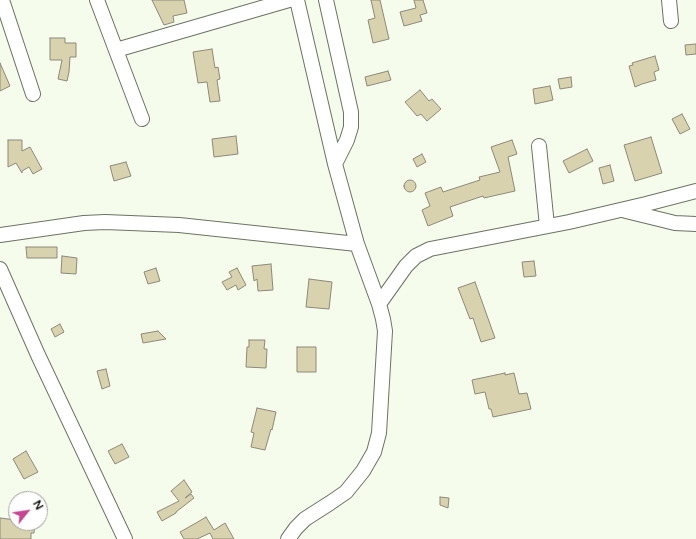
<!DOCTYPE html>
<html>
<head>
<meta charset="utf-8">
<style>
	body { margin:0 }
	#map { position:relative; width:696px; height:539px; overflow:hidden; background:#f6fcec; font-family:"Varela Round",sans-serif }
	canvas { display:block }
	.north { position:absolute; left:8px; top:491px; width:40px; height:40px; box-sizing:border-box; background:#fff; border:1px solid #9fa09e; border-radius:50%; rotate:60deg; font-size:11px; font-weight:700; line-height:16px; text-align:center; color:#10120d }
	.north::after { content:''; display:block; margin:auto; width:14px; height:18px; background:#c64691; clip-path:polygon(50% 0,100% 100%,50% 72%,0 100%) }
</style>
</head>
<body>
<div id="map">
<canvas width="696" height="539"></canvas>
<div class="north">N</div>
</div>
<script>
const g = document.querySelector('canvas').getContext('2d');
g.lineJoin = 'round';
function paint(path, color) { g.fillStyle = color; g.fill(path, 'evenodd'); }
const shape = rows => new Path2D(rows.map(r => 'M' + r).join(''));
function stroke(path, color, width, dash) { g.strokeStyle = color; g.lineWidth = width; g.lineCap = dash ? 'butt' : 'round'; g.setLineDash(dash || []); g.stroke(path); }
const building = shape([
	[152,0,184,0,187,13,173,16,174,22,164,25,152,0],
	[371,0,380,0,389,39,373,43,368,20,375,18,371,0],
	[414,0,423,0,427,13,420,15,422,21,404,26,400,12,416,8,414,0],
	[50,38,65,38,65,43,76,43,76,57,70,57,69,72,67,81,58,79,62,60,50,60,50,38],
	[696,44,696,54,686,55,685,45,696,44],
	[212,49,215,68,218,67,220,79,217,80,220,101,210,102,207,82,198,83,193,52,212,49],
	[655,56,659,70,654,72,656,80,642,84,635,87,629,66,633,65,632,63,655,56],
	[0,63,10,86,0,91,0,63],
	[388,71,391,80,367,86,365,77,388,71],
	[571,77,572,87,560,89,558,79,571,77],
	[550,86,553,100,535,104,533,89,550,86],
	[420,90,429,101,432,99,441,109,427,121,421,114,417,116,405,102,420,90],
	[682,114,690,129,680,134,672,119,682,114],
	[236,136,238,154,214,157,212,139,236,136],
	[651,137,662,173,635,181,624,145,651,137],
	[8,140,22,140,22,151,30,147,42,169,33,174,29,167,22,171,22,173,16,163,8,167,8,140],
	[512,140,517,154,508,157,515,191,484,198,483,196,450,207,453,216,428,226,422,210,430,206,425,193,441,187,443,192,480,180,479,177,500,172,491,147,512,140],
	[587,149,593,161,569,173,563,161,587,149],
	[422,154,426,162,417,167,413,159,422,154],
	[126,162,131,176,114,181,110,166,126,162],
	[610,165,614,181,603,184,599,168,610,165],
	'404 186a6 6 0 1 1 12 0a6 6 0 1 1-12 0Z',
	[26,247,57,247,57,258,27,258,26,247],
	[62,256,77,258,76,274,61,273,62,256],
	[534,261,536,276,524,277,522,262,534,261],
	[271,264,273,290,258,291,257,279,254,281,252,266,271,264],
	[156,268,160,281,148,284,144,272,156,268],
	[237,268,246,285,238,290,236,285,227,290,222,282,232,277,229,272,237,268],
	[309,279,332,282,329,309,306,307,309,279],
	[475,282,495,338,481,342,473,318,470,319,458,288,475,282],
	[60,324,64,332,55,337,51,329,60,324],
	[158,331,166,339,143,343,141,334,158,331],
	[249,340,265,340,264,349,267,349,266,368,246,367,247,347,249,347,249,340],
	[297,347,316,347,316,372,297,372,297,347],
	[106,369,110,386,102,389,97,371,106,369],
	[505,373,505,375,514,373,519,394,527,393,531,409,493,417,491,409,489,409,485,392,475,394,472,380,505,373],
	[257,408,276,412,272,430,271,429,265,450,251,447,254,433,251,432,257,408],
	[122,444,129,457,115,464,108,451,122,444],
	[26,451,38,472,24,479,13,459,26,451],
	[184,480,192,492,185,498,191,494,194,498,176,512,176,513,162,521,157,512,179,501,171,491,184,480],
	[440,497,449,498,448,508,440,505,440,497],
	[206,517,214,530,225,523,234,539,213,539,210,533,197,539,184,539,180,532,196,523,206,517],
	[0,518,16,520,16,523,35,523,34,533,31,533,31,539,0,539,0,518]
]);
paint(building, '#d9d2ae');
stroke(building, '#8c897a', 1);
const minor = shape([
	[2,0,33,94],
	[97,0,142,119],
	[326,0,351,112,351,127,347,140,335,164],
	[669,0,671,21],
	[116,50,289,0],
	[539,146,547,226],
	[626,211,675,223,696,224],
	[0,235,84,223,105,222,179,225,357,244],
	[0,269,38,355,125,539],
	[379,304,406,266,416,256,430,249,569,222,646,204,696,191],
	[288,539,296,528,305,519,330,503,346,492,363,471,374,452,379,433,385,331,383,319,379,304,357,244,335,164,297,0]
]);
stroke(minor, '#6c7264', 16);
stroke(minor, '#fff', 14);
</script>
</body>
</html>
